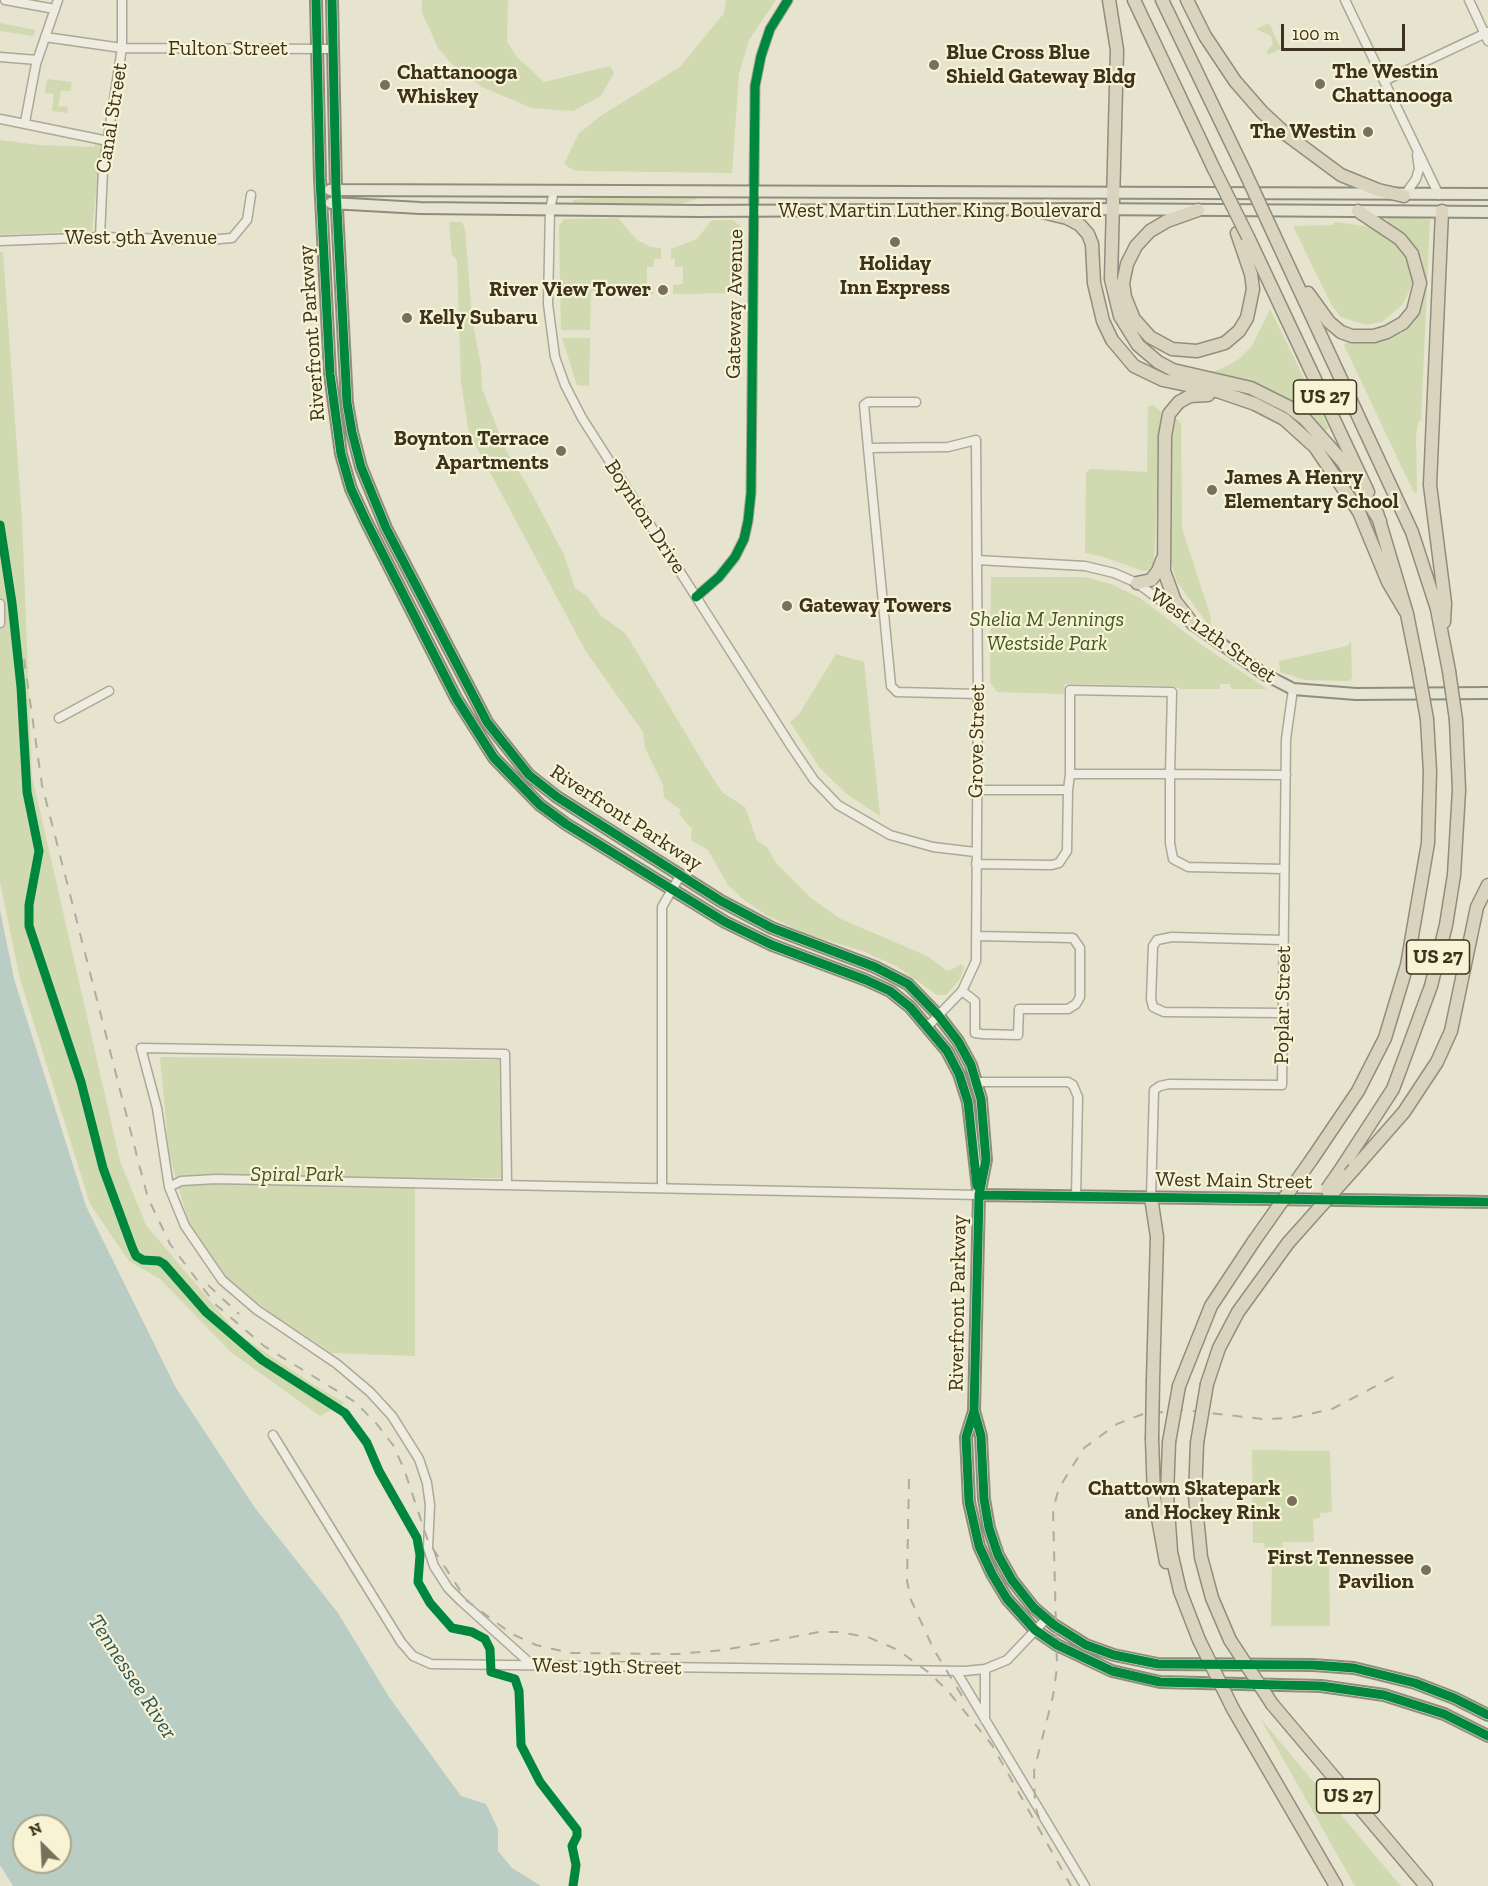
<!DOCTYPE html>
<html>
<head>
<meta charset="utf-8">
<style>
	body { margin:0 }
	#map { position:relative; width:1488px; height:1886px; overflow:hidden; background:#e6e3ce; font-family:"Zilla Slab",serif }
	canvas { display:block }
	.north { position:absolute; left:12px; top:1814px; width:60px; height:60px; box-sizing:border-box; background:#f7f3d4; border:2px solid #aca68b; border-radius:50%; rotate:336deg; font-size:16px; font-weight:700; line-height:24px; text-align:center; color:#3c321e }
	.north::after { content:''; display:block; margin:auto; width:21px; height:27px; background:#78705c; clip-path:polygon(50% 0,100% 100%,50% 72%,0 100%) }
	.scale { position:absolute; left:1281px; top:24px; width:124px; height:27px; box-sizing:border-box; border:3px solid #3c321e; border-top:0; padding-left:8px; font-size:18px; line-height:21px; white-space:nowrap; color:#3c321e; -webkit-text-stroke:4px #f7f3d4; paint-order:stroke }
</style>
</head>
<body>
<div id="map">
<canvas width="1488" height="1886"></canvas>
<div class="north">N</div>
<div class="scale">100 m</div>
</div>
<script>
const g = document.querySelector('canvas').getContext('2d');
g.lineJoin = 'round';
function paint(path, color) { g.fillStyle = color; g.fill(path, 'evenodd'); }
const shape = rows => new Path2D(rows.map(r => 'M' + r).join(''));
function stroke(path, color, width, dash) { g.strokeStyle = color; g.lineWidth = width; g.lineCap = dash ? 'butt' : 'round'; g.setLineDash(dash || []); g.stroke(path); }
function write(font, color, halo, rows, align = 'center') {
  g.font = font + ' "Zilla Slab",serif'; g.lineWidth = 4.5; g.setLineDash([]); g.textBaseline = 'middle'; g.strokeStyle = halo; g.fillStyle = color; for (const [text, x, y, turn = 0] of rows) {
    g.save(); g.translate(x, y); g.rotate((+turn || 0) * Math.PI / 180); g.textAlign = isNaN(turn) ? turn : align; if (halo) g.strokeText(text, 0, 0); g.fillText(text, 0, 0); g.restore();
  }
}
paint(shape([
	[422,0,508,0,507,42,516,56,544,82,610,66,614,73,601,96,573,111,532,108,482,87,452,64,438,48,422,12],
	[726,0,776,0,749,40,739,74,732,173,583,171,573,170,564,164,579,133,602,115,680,67,724,13],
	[0,23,35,30,33,36,0,31],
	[1269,23,1281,49,1268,55,1267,51,1273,44,1271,36,1256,29],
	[47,79,72,82,70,91,61,91,58,106,68,107,67,113,52,111,54,94,45,93],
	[0,140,39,145,94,147,96,142,101,145,92,231,0,235],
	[635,194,683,194,700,198,684,203,666,205,575,204,572,200],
	[1386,216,1430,219,1421,420,1418,422,1416,437,1417,492,1414,493,1344,345,1347,342,1376,343,1401,334,1412,321,1423,300,1426,281,1421,257,1411,241,1387,221],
	[618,218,637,240,651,247,661,248,661,259,654,259,654,267,647,267,647,286,653,286,653,294,591,291,590,330,561,330,559,226,564,219],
	[712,220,733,220,740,226,741,293,673,294,673,285,683,284,683,267,675,267,675,259,671,259,671,249,697,239],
	[449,222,462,222,465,229,472,319,481,366,482,389,506,450,530,490,564,555,575,588,588,597,601,616,626,634,710,774,723,793,745,807,757,841,767,847,776,863,811,898,841,919,927,956,946,970,951,970,961,964,964,967,960,979,946,995,937,995,896,966,865,952,810,935,768,916,744,900,728,885,708,850,691,840,692,829,679,814,681,810,664,798,663,785,645,748,643,732,585,650,469,433,461,383,457,260,452,255],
	[1334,222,1364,226,1384,234,1392,238,1408,259,1414,280,1403,304,1382,322,1366,325,1341,317,1332,306,1293,226,1334,225],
	[0,252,3,252,22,520,32,776,120,1161,146,1225,238,1334,314,1385,345,1403,320,1416,231,1352,160,1279,129,1261,90,1204,20,979,0,882],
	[1270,309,1329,429,1325,431,1308,414,1278,395,1205,374,1221,369,1239,359,1252,346],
	[562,338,590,338,589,386,577,385],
	[1153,405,1161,412,1155,542,1153,566,1149,570,1143,571,1101,556,1085,553,1086,472,1091,469,1147,472,1148,407],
	[1175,418,1181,423,1182,528,1211,618,1210,627,1177,582,1166,544,1168,440,1172,419],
	[991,577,1085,577,1111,584,1140,598,1203,646,1267,689,1231,689,1230,684,1220,684,1220,689,1181,689,1172,686,1065,684,1064,694,997,692,990,682],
	[1351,641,1352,678,1349,681,1305,680,1280,672,1279,661,1347,646],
	[836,654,864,662,880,816,848,795,820,768,790,722,799,714],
	[160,1057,499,1060,503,1178,415,1178,415,1356,332,1353,272,1314,230,1281,207,1253,188,1220,169,1154],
	[1252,1450,1330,1451,1332,1512,1320,1513,1320,1518,1313,1519,1314,1542,1283,1542,1282,1549,1265,1549,1264,1543,1253,1543],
	[1272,1559,1329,1560,1330,1626,1271,1626],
	[1260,1718,1394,1878,1401,1886,1355,1886]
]), '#d1d9b0');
paint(shape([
	[0,910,14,979,86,1206,176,1388,255,1508,338,1613,389,1697,461,1796,486,1804,498,1829,498,1851,512,1868,541,1886,13,1886,0,1865],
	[24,1826,60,1826,60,1862,24,1862]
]), '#b9cdc4');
const minor = shape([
	[5,0,55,9],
	[1345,0,1439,195],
	[1469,0,1488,41],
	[45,37,122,48,333,49],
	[0,57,37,60],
	[1384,81,1488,32],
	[0,119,108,141],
	[25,122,36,64,58,0],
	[554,191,550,209,548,304,555,357,565,385,582,418,791,746,814,780,838,805,890,835,933,847,975,852],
	[1404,196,1416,179,1419,169,1417,155],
	[100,237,103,169,122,48,122,0],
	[0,241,100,237,208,240,232,238,247,220,251,195],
	[868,448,864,405,868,402,916,402],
	[977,560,1085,566,1114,573,1137,583,1182,616],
	[696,597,719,577,735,557,744,539,748,521,751,493,755,86,761,56,770,29,788,0],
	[0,604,0,623],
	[1070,690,1172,692,1170,774,1070,774,1070,690],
	[59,718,109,691],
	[976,790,1068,790,1070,774],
	[976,864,1052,865,1059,863,1067,851,1068,790],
	[1284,869,1188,867,1173,859,1170,843,1170,774,1286,775],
	[962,991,975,1001,975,1033,982,1034,1018,1035,1019,1009,1068,1009,1076,1004,1080,997,1080,948,1073,938,976,936],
	[1283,1013,1164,1012,1153,1007,1151,999,1153,946,1157,940,1172,937,1283,940],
	[929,1025,962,991,976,961,978,694,976,440,948,447,868,448,891,686,897,692,978,694],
	[976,1082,1068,1082,1073,1085,1078,1097,1076,1197],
	[507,1184,505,1054,141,1048,157,1108,169,1187,181,1181,216,1179,979,1195],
	[169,1187,185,1226,222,1280,257,1310,337,1364,370,1392,392,1416,419,1459,427,1483,430,1505,428,1548,434,1566,448,1588,461,1601,532,1665],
	[662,1188,662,907,680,876],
	[1151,1197,1154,1090,1160,1086,1169,1084,1282,1085,1286,739,1293,689],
	[273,1435,401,1642,413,1656,431,1664,965,1671,985,1669,1007,1660,1046,1619],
	[985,1669,985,1720],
	[956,1671,1085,1886]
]);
const major = shape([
	[316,0,320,178,330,374,341,454,351,489,367,523,456,698,494,758,540,805,566,824,725,922,772,945,866,980,890,991,910,1007,947,1051,959,1074,968,1102,978,1189],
	[332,0,336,190,347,403,352,432,361,467,386,528,487,722,529,775,557,797,721,901,772,928,875,967,908,984,938,1015,958,1041,971,1065,981,1099,986,1160,979,1195,974,1411,981,1436,984,1499,989,1528,998,1555,1012,1580,1034,1608,1054,1625,1086,1645,1114,1655,1158,1664,1313,1665,1354,1668,1415,1683,1454,1698,1488,1715],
	[330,190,1488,194],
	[331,203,420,208,698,211,1086,209,1488,212],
	[1193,624,1264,674,1293,689,1356,694,1488,693],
	[979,1195,1488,1202],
	[974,1411,966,1437,969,1502,979,1546,992,1574,1007,1599,1035,1630,1057,1645,1112,1671,1160,1682,1321,1686,1384,1695,1444,1714,1488,1736]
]);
const highway = shape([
	[1109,0,1117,50,1111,279,1120,316,1138,345,1158,362,1173,370,1251,388,1289,407,1305,419,1343,462,1380,521],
	[1134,0,1214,169],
	[1162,0,1244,170],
	[1187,0,1205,36,1235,81,1262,112,1287,135,1341,175,1378,190,1404,196],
	[1034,210,1067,218,1080,225,1088,234,1092,244,1094,283,1103,321,1112,340,1134,366,1163,380,1220,392,1255,404,1284,419,1315,447,1359,512,1388,582,1407,614],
	[1198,210,1167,221,1150,231,1136,246,1127,264,1123,283,1125,297,1134,319,1150,337,1172,349,1197,351,1225,343,1239,331,1247,318,1253,289,1251,274,1237,233],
	[1442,211,1430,485,1445,603,1444,622],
	[1248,237,1368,492],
	[1275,237,1412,532,1437,609,1449,671],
	[1308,293,1329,322,1341,332,1352,336,1374,336,1387,332,1403,323,1413,311,1420,283,1412,254,1400,239,1358,211],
	[1377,513,1407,614,1418,669],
	[1137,583,1151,580,1158,571,1162,560],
	[1193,624,1175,601,1164,571,1165,436,1169,414,1179,402,1190,396,1208,395],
	[1312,1159,1358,1091,1385,1038,1407,965,1428,843,1430,772,1427,719],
	[1354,1169,1404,1112,1437,1062,1451,1031,1477,907,1488,885],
	[1339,1172,1393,1089,1431,986,1446,925,1454,875,1459,790,1456,720],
	[1151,1197,1157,1237,1153,1380],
	[1207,1384,1219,1348,1238,1312,1288,1243],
	[1179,1386,1211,1306,1254,1241],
	[1152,1439,1154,1497,1166,1562],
	[1169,1442,1167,1495,1171,1552,1180,1591,1199,1640],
	[1197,1443,1195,1496,1201,1557,1212,1598,1230,1640],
	[1272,1704,1426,1886],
	[1233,1709,1336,1886]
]);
stroke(minor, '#aca897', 11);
stroke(major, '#918d7e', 14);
stroke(highway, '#918d7e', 15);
stroke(minor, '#eeece0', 8);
stroke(major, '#e6e4d2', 10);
stroke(highway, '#dad4bf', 12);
stroke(shape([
	[24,659,42,785,140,1168,148,1198,170,1244,215,1304,264,1346,355,1402,376,1423,393,1445,404,1469,428,1541,467,1601,512,1634,536,1645,570,1653,677,1654,724,1650,819,1632,837,1632,868,1637,898,1650,928,1672,947,1690,992,1745,1071,1886],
	[208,1285,239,1314],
	[909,1479,907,1581,911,1600,934,1650,967,1704],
	[1039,1818,1035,1805,1034,1771,1053,1696,1057,1668,1053,1509,1059,1488,1084,1448,1117,1424,1143,1414,1183,1410,1263,1419,1291,1418,1332,1409,1399,1374]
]), '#aeaca1', 2, [10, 10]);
const highwayBridge = shape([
	[1214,169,1248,237],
	[1244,170,1275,237],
	[1418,669,1427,719],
	[1449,671,1456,720],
	[1327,1189,1339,1172],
	[1254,1241,1312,1159],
	[1288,1243,1354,1169],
	[1152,1439,1153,1380],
	[1169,1442,1179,1386],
	[1197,1443,1207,1384],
	[1199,1640,1233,1709],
	[1230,1640,1272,1704]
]);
stroke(highwayBridge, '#918d7e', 15, []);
stroke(highwayBridge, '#dad4bf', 12);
stroke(shape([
	[316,0,320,178,330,374,341,454,351,489,367,523,456,698,494,758,540,805,566,824,725,922,772,945,866,980,890,991,910,1007,947,1051,959,1074,968,1102,977,1186],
	[332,0,336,190,347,403,352,432,361,467,386,528,487,722,529,775,557,797,721,901,772,928,875,967,908,984,938,1015,958,1041,971,1065,981,1099,986,1160,979,1195,974,1411,981,1436,984,1499,989,1528,998,1555,1012,1580,1034,1608,1054,1625,1086,1645,1114,1655,1158,1664,1313,1665,1354,1668,1415,1683,1454,1698,1488,1715],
	[0,525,12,603,21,687,27,792,39,851,29,905,29,926,81,1082,103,1168,132,1247,136,1256,143,1260,159,1261,164,1264,206,1312,262,1360,345,1413,367,1443,379,1471,417,1538,420,1555,418,1582,430,1603,452,1628,472,1632,485,1639,490,1649,491,1672,515,1679,519,1691,521,1745,540,1782,577,1830,577,1836,572,1846,576,1865,573,1886],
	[696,597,719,577,735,557,744,539,748,521,751,493,755,86,761,56,770,29,788,0],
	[979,1195,1488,1202],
	[974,1411,966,1437,969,1502,979,1546,992,1574,1007,1599,1035,1630,1057,1645,1112,1671,1160,1682,1321,1686,1384,1695,1444,1714,1488,1736]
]), '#00873e', 9);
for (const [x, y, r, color] of [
	[934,65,6,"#78705c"],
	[1320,84,6,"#78705c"],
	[385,85,6,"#78705c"],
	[1368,132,6,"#78705c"],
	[895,242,6,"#78705c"],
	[663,290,6,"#78705c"],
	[407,318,6,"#78705c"],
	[561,451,6,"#78705c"],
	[1212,490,6,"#78705c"],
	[787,606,6,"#78705c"],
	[1292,1501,6,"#78705c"],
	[1426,1570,6,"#78705c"]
]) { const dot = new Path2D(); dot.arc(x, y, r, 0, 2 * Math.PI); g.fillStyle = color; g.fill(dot); stroke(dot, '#f7f3d4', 2); }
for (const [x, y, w] of [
	[1325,397,63],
	[1438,957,63],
	[1348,1796,63]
]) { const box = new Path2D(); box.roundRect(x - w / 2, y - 17, w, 34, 4.5); g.fillStyle = '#f7f3d4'; g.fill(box); stroke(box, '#3c321e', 1.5); }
write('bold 20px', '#3c321e', null, [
	["US 27",1325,397],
	["US 27",1438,957],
	["US 27",1348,1796]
]);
write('21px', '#3c321e', '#f7f3d4', [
	["Fulton Street",228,49],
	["Canal Street",112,118,-81],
	["West Martin Luther King Boulevard",940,211],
	["West 9th Avenue",141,238],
	["Gateway Avenue",735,304,-89],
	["Riverfront Parkway",312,333,-94],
	["Boynton Drive",645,517,57],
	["West 12th Street",1213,636,35],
	["Grove Street",977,741,-89],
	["Riverfront Parkway",626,818,33],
	["Poplar Street",1283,1005,-89],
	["West Main Street",1234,1181,1],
	["Riverfront Parkway",958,1303,-89],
	["West 19th Street",607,1667,1]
]);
write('bold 21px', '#3c321e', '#f7f3d4', [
	["Blue Cross Blue",946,53],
	["Shield Gateway Bldg",946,77],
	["The Westin",1332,72],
	["Chattanooga",1332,96],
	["Chattanooga",397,73],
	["Whiskey",397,97],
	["The Westin",1356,132,"right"],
	["Holiday",895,264,"center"],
	["Inn Express",895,288,"center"],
	["River View Tower",651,290,"right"],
	["Kelly Subaru",419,318],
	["Boynton Terrace",549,439,"right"],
	["Apartments",549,463,"right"],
	["James A Henry",1224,478],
	["Elementary School",1224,502],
	["Gateway Towers",799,606],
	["Chattown Skatepark",1280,1489,"right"],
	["and Hockey Rink",1280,1513,"right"],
	["First Tennessee",1414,1558,"right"],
	["Pavilion",1414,1582,"right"]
], 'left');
write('italic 21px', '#425923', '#f7f3d4', [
	["Shelia M Jennings",1047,620],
	["Westside Park",1047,644],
	["Spiral Park",297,1175]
]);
write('italic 22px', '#2d575c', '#f7f3d4', [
	["Tennessee River",132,1677,57]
]);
</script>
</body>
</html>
